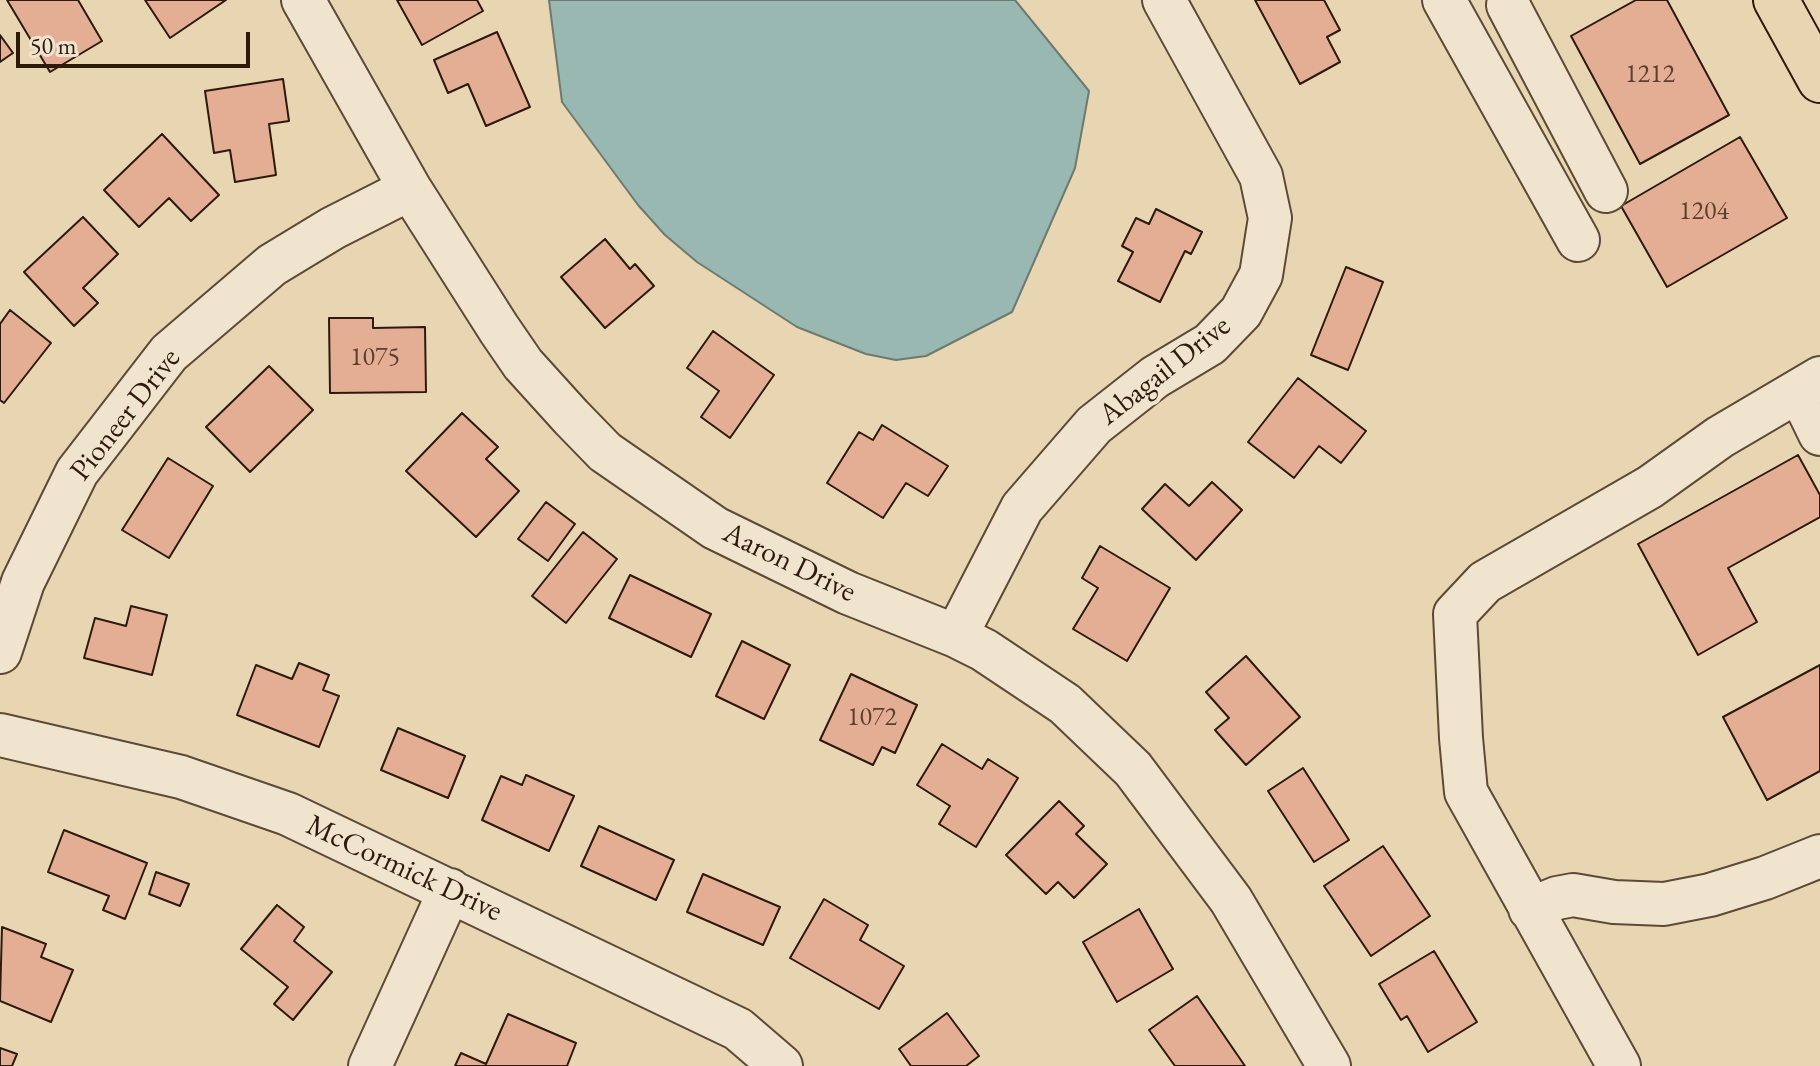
<!DOCTYPE html>
<html>
<head>
<meta charset="utf-8">
<style>
	body { margin:0 }
	#map { position:relative; width:1820px; height:1066px; overflow:hidden; background:#e8d6b3; font-family:"EB Garamond",serif }
	canvas { display:block }
	.scale { position:absolute; left:16px; top:32px; width:234px; height:36px; box-sizing:border-box; border:4px solid #2e1a0c; border-top:0; padding-left:10px; font-size:24px; line-height:28px; white-space:nowrap; color:#2e1a0c; -webkit-text-stroke:6px #f0e4ce; paint-order:stroke }
</style>
</head>
<body>
<div id="map">
<canvas width="1820" height="1066"></canvas>
<div class="scale">50 m</div>
</div>
<script>
const g = document.querySelector('canvas').getContext('2d');
g.lineJoin = 'round';
function paint(path, color) { g.fillStyle = color; g.fill(path, 'evenodd'); }
const shape = rows => new Path2D(rows.map(r => 'M' + r).join(''));
function stroke(path, color, width, dash) { g.strokeStyle = color; g.lineWidth = width; g.lineCap = dash ? 'butt' : 'round'; g.setLineDash(dash || []); g.stroke(path); }
function write(font, color, halo, rows, align = 'center') {
  g.font = font + ' "EB Garamond",serif'; g.lineWidth = 8; g.setLineDash([]); g.textBaseline = 'middle'; g.strokeStyle = halo; g.fillStyle = color; for (const [text, x, y, turn = 0] of rows) {
    g.save(); g.translate(x, y); g.rotate((+turn || 0) * Math.PI / 180); g.textAlign = isNaN(turn) ? turn : align; if (halo) g.strokeText(text, 0, 0); g.fillText(text, 0, 0); g.restore();
  }
}
const water = shape([
	[549,0,1015,0,1089,91,1075,168,1012,312,926,356,896,360,866,354,797,327,697,262,665,235,638,205,562,102,549,0]
]);
paint(water, '#98b8b1');
stroke(water, '#6e796f', 2);
const building = shape([
	[7,0,78,0,102,41,50,72,7,0],
	[145,0,226,0,170,38,145,0],
	[397,0,477,0,483,11,422,45,397,0],
	[1255,0,1324,0,1340,30,1327,37,1340,62,1300,84,1255,0],
	[1636,0,1667,0,1729,115,1640,164,1571,36,1636,0],
	[497,32,530,107,486,126,468,84,448,93,434,60,497,32],
	[0,35,13,53,0,62,0,35],
	[283,79,289,121,269,124,276,175,235,182,230,150,214,153,205,91,283,79],
	[162,134,219,195,191,221,169,198,139,227,104,190,162,134],
	[1740,137,1787,218,1667,287,1621,206,1740,137],
	[1156,209,1202,232,1191,254,1185,251,1160,302,1118,281,1133,252,1122,246,1136,218,1149,224,1156,209],
	[83,217,118,254,83,288,98,303,74,326,24,272,83,217],
	[605,239,630,269,635,264,654,286,605,328,561,277,605,239],
	[1346,267,1383,282,1348,370,1311,355,1346,267],
	[10,310,51,343,4,403,0,400,0,324,10,310],
	[329,318,373,318,373,328,425,327,426,392,330,393,329,318],
	[713,331,774,375,730,438,701,417,719,391,687,368,713,331],
	[269,366,313,410,250,472,206,427,269,366],
	[1298,378,1366,431,1341,463,1319,446,1294,478,1248,442,1298,378],
	[462,413,498,447,486,459,519,491,476,537,406,471,462,413],
	[882,425,948,466,928,496,906,483,883,518,827,483,859,432,873,440,882,425],
	[1798,455,1820,495,1820,517,1728,568,1757,622,1698,655,1638,544,1798,455],
	[168,458,213,486,169,558,122,530,168,458],
	[1212,482,1242,510,1196,560,1142,509,1165,484,1189,506,1212,482],
	[546,502,575,524,548,561,518,539,546,502],
	[583,532,617,559,566,623,532,596,583,532],
	[1100,546,1170,588,1127,661,1073,629,1098,588,1082,578,1100,546],
	[630,575,711,614,691,657,609,618,630,575],
	[131,606,167,615,152,675,84,658,95,618,126,626,131,606],
	[742,641,790,665,764,719,716,696,742,641],
	[1246,656,1300,717,1246,765,1215,730,1229,718,1206,692,1246,656],
	[299,663,329,675,323,690,339,696,319,747,237,715,256,665,292,679,299,663],
	[1820,665,1820,771,1767,800,1723,717,1820,665],
	[851,674,917,705,895,753,882,747,873,765,820,740,851,674],
	[398,728,465,756,448,798,381,770,398,728],
	[942,744,982,769,988,759,1018,778,976,847,939,824,950,806,917,785,942,744],
	[1303,768,1349,840,1314,862,1268,791,1303,768],
	[526,775,574,796,549,851,482,820,501,776,522,785,526,775],
	[1059,801,1084,826,1076,834,1107,864,1074,898,1058,882,1046,894,1006,855,1059,801],
	[599,826,674,860,656,900,581,866,599,826],
	[64,830,147,863,125,919,103,910,109,896,48,872,64,830],
	[1383,846,1430,916,1371,956,1324,886,1383,846],
	[156,872,189,884,180,906,149,894,156,872],
	[703,874,780,907,763,945,687,912,703,874],
	[824,899,868,925,860,940,904,966,879,1009,790,958,824,899],
	[277,905,304,927,294,941,332,972,293,1020,274,1004,288,987,241,949,277,905],
	[1139,909,1173,969,1117,1002,1083,942,1139,909],
	[2,927,46,944,41,957,73,970,51,1022,0,1001,2,927],
	[1434,951,1477,1022,1428,1052,1407,1016,1401,1020,1379,984,1434,951],
	[1197,996,1245,1066,1175,1066,1149,1030,1197,996],
	[947,1013,979,1056,966,1066,911,1066,899,1049,947,1013],
	[508,1014,576,1043,567,1066,455,1066,461,1053,486,1064,508,1014],
	[0,1048,17,1054,12,1066,0,1066,0,1048]
]);
paint(building, '#e4ae94');
stroke(building, '#2e1a0c', 2);
const minor = shape([
	[303,0,410,189,499,329,523,364,571,417,605,452,715,528,848,593,956,636,984,650,1065,704,1133,769,1231,900,1329,1066],
	[1444,0,1578,240],
	[1508,5,1606,191],
	[1799,391,1820,434],
	[956,636,1022,508,1094,425,1155,377,1210,344,1241,312,1261,275,1270,218,1261,176,1164,0],
	[0,652,23,582,77,472,169,353,272,265,333,228,410,189],
	[0,735,181,777,288,814,738,1029,781,1066],
	[1530,909,1557,898,1573,895,1614,902,1664,904,1710,895,1765,878,1820,856],
	[370,1066,450,890],
	[1619,1066,1466,792,1461,738,1455,614,1485,582,1650,487,1720,437,1820,378]
]);
const major = shape([
	[1776,0,1820,80]
]);
stroke(minor, '#5c4936', 46);
stroke(major, '#2e1a0c', 48);
stroke(minor, '#f0e4ce', 42);
stroke(major, '#e8d6b3', 44);
write('26px', '#5c3f2e', null, [
	["1212",1650,75],
	["1204",1704,212],
	["1075",375,358],
	["1072",872,718]
]);
write('30px', '#2e1a0c', '#f0e4ce', [
	["Abagail Drive",1165,371,-38],
	["Pioneer Drive",126,415,-52],
	["Aaron Drive",789,563,26],
	["McCormick Drive",404,869,25]
]);
</script>
</body>
</html>
